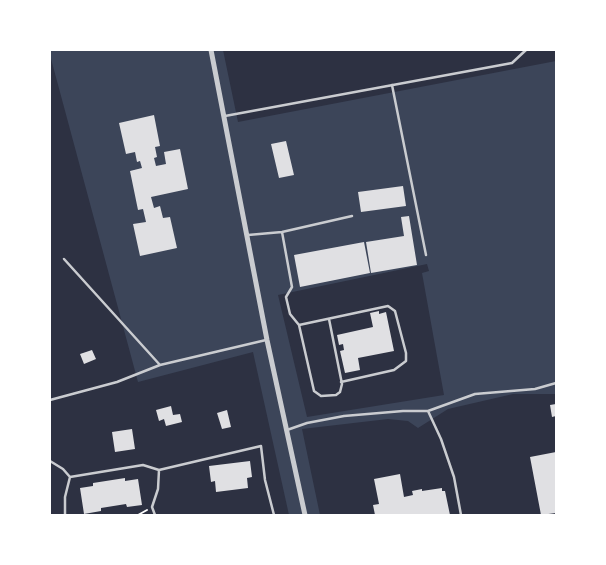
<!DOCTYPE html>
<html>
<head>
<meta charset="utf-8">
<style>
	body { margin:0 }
	#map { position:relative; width:606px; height:565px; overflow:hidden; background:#2d3142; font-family:"Sofia Sans Condensed",sans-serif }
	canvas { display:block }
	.frame { position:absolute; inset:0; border:51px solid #fff; pointer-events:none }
</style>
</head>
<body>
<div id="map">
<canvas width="606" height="565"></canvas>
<div class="frame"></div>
</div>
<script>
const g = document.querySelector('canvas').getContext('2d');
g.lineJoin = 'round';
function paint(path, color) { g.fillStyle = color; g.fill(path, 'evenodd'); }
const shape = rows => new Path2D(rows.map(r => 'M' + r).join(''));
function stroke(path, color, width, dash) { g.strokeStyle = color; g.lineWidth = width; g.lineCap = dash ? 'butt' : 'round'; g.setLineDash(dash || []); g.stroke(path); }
paint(shape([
	[50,50,223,50,238,122,556,61,556,394,513,394,448,409,418,428,408,421,388,419,302,429,320,515,289,515,253,352,138,382,50,55],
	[427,264,429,271,422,273,444,395,307,417,278,295]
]), '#3c4559');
paint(shape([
	[154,115,160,146,155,147,157,157,154,158,156,166,166,164,164,152,180,149,188,189,151,197,154,208,160,206,163,218,170,217,177,248,140,256,133,224,146,222,143,209,138,210,130,171,142,168,140,161,137,162,135,152,126,154,119,123],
	[286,141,294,175,279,178,271,144],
	[403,186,406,206,361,212,358,192],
	[409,216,417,265,371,273,366,242,404,236,401,217],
	[364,242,370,273,300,287,294,255],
	[379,311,379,314,386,312,394,351,358,358,360,370,345,373,340,351,344,350,343,344,339,345,337,335,373,327,370,313],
	[92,350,96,359,84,364,80,354],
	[556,404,556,416,552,417,550,405],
	[171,406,173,415,180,414,182,422,166,426,164,419,159,421,156,410],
	[227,410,231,427,222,429,217,413],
	[132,429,135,449,115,452,112,432],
	[556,452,556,513,541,515,530,457],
	[250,461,252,477,247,478,248,488,216,492,215,481,211,482,209,466],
	[400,474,404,497,413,495,412,491,422,489,422,491,442,488,442,491,445,491,450,515,375,515,373,505,379,504,374,479],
	[125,478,125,481,138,479,142,505,127,507,126,504,101,508,101,511,84,514,80,488,93,486,93,483]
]), '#e0e0e3');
stroke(shape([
	[138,515,147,510]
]), '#fff', 2);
stroke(shape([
	[392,85,426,255],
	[225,116,512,63,526,50],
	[282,232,292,287,286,297,290,314,299,325,314,391,321,396,336,395,340,392,342,384,329,319],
	[248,235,282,232,352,216],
	[64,259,160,365],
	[299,325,388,306,395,311,406,353,406,361,394,370,341,382],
	[50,400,117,382,160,365,266,340],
	[428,411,441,439,454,477,461,515],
	[287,430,307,423,344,416,403,411,428,411,475,394,535,389,556,383],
	[50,461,63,469,70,477,143,465,159,470,261,446,265,480,274,515],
	[65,515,65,497,70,477],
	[155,515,152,507,158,489,159,470]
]), '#caccd0', 2.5);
stroke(shape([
	[211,50,267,340,305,515]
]), '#caccd0', 5);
</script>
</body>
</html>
